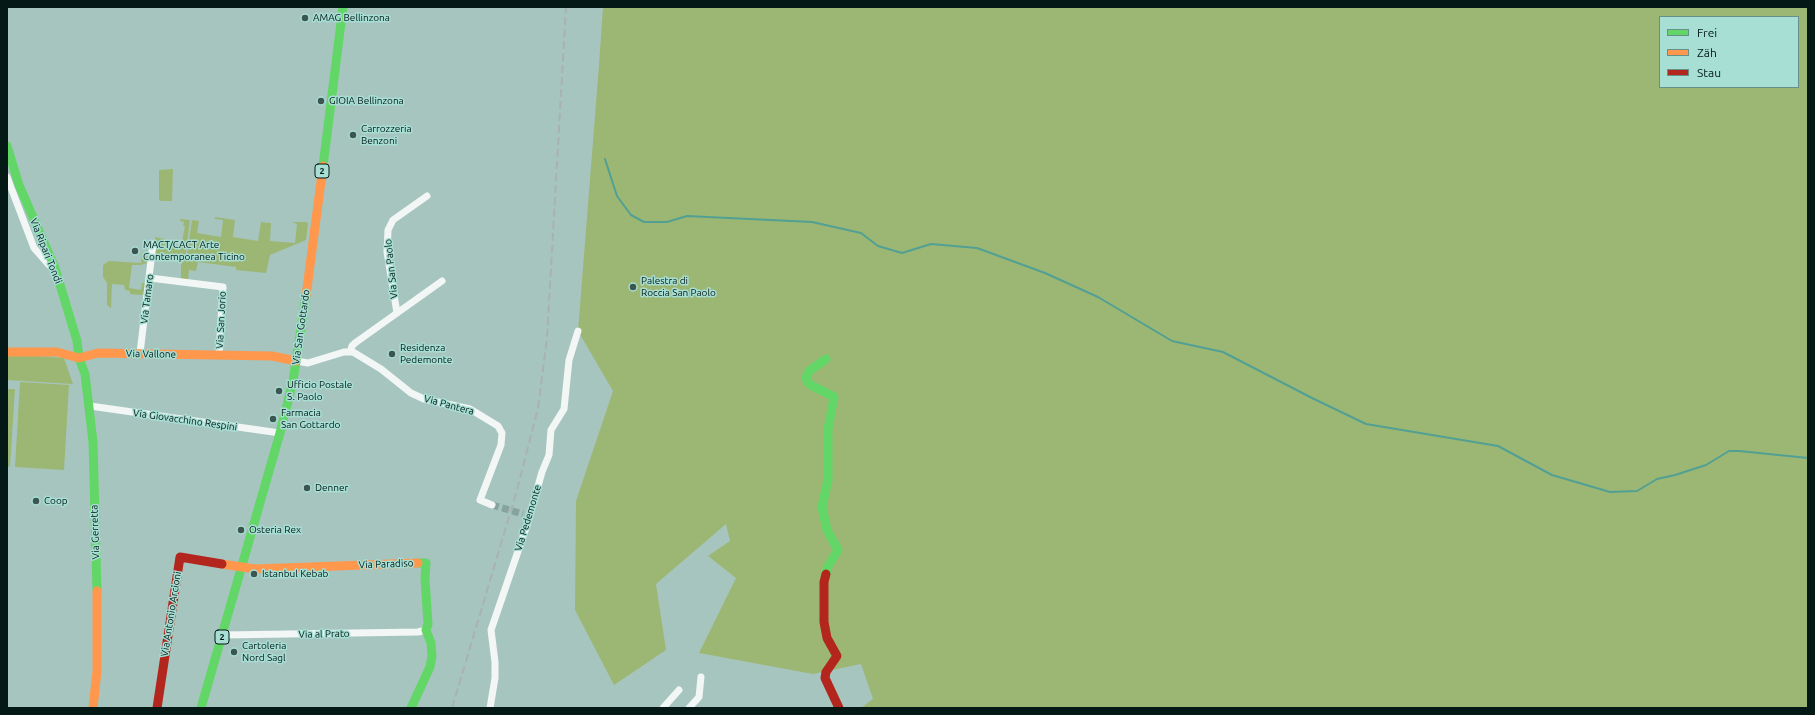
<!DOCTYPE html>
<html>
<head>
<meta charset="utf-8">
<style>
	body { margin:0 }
	#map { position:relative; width:1815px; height:715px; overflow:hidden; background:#a7c5bf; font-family:Ubuntu,sans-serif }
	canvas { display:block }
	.frame { position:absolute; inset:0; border:8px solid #041916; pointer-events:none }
	.legend { position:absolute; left:1659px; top:16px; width:140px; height:72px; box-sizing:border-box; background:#a7dfd4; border:1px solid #669088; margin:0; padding:5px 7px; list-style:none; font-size:12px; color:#041916 }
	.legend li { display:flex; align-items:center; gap:8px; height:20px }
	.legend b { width:20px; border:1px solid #669088 }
</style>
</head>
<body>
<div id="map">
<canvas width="1815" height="715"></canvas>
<div class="frame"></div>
<ul class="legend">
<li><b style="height:5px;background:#63d668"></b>Frei</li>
<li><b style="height:5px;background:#ff974d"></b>Zäh</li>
<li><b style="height:5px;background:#b3261e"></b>Stau</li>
</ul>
</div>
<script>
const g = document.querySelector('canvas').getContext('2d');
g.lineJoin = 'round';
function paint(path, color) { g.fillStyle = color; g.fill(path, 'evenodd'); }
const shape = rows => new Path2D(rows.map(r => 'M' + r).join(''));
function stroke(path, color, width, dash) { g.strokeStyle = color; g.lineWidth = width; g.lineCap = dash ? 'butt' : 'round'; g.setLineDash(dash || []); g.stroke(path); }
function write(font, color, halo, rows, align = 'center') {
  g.font = font + ' Ubuntu,sans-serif'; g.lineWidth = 3; g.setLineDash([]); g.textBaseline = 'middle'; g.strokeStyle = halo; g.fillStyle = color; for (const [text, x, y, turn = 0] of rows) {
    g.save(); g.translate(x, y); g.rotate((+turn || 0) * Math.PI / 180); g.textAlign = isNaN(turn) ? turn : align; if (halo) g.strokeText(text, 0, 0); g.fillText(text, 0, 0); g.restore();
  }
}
paint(shape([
	[603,7,1808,7,1808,708,861,708,873,699,861,664,813,674,699,653,736,578,708,556,730,541,726,524,656,584,666,650,614,685,575,610,576,501,613,391,578,331,599,65],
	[1660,17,1798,17,1798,87,1660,87],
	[173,169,172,201,161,201,159,199,159,170],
	[215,217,235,220,233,237,258,241,261,222,271,223,270,241,295,243,297,224,292,222,307,222,308,224,306,240,270,255,266,273,236,270,236,267,198,262,196,271,189,270,188,279,181,279,181,264,184,261,155,256,154,254,155,237,165,239,165,244,181,246,185,226,183,226,184,222,180,221,180,219,190,220,185,260,186,261,192,220,199,221,197,233,221,237,223,220,215,219],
	[142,253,148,257,149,262,141,265,132,265,129,288,141,290,142,283,146,283,144,295,130,294,130,291,125,290,124,285,112,284,111,308,107,305,107,283,103,277,103,265,109,261,141,263],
	[7,354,64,358,73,384,7,380],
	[20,382,69,385,64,470,15,467],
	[7,389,15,389,10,467,7,466]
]), '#9cb774');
stroke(shape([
	[605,159,617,196,631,215,644,222,667,222,687,216,812,222,861,233,878,246,902,253,931,244,977,248,1045,273,1098,297,1172,341,1223,352,1312,398,1366,424,1498,446,1552,475,1610,492,1637,491,1657,479,1675,475,1706,465,1729,451,1739,451,1808,458]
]), '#52a094', 2);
stroke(shape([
	[492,505,523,514]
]), '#86a39d', 7, [7, 3.5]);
stroke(shape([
	[7,177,34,248,49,265,55,268],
	[150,278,223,287,219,355],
	[397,313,387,252,388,230,393,220,427,196],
	[350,352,352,346,355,343,442,281],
	[140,353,153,244],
	[296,361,308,363,344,352,353,352,381,369,411,393,424,399,470,409,498,426,502,433,501,445,480,500,492,505],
	[90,406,280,433],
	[223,635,418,632,426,630],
	[490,708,495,678,495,662,491,630,527,525,542,472,549,455,551,430,564,409,569,360,578,331],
	[663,708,679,690],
	[689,708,699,697,701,677]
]), '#f2f6f5', 7);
stroke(shape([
	[7,146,19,185,55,268,77,341,79,358,85,374,93,442,97,591],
	[323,166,343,7],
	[826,574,827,568,838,550,827,530,822,507,828,480,828,429,834,397,809,384,806,378,809,371,826,359],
	[201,708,280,433,293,381,306,296],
	[411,708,430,667,432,656,431,643,426,630,428,624,425,578,426,563,418,563]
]), '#63d668', 9);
stroke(shape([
	[306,296,323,166],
	[7,352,57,352,79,358,98,353,272,356,296,361],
	[222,564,255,569,418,563],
	[93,708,97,671,97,591]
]), '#ff974d', 9);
stroke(shape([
	[826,574,824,582,824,622,827,638,837,656,826,672,825,678,839,708],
	[157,708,180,557,222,564]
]), '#b3261e', 9);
stroke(shape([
	[452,708,517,490,538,408,547,338,566,7]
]), '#aab1b1', 2, [8, 4]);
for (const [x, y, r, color] of [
	[305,18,4,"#3d5551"],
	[321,101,4,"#3d5551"],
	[353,135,4,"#3d5551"],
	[135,251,4,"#3d5551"],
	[633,287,4,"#3d5551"],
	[392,354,4,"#3d5551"],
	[279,391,4,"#3d5551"],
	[273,419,4,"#3d5551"],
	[307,488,4,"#3d5551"],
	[36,501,4,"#3d5551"],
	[241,530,4,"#3d5551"],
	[254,574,4,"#3d5551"],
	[234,652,4,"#3d5551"]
]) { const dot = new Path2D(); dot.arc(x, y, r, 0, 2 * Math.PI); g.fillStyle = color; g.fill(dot); stroke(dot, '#a7dfd4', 1.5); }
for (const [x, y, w] of [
	[322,171,14],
	[222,637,14]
]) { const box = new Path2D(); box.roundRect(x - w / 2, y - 7, w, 14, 3); g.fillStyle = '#a7dfd4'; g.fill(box); stroke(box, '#041916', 1); }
write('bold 9px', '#041916', null, [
	["2",322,171],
	["2",222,637]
]);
write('10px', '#041916', '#a7dfd4', [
	["AMAG Bellinzona",313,18],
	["GIOIA Bellinzona",329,101],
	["Carrozzeria",361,129],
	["Benzoni",361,141],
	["MACT/CACT Arte",143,245],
	["Contemporanea Ticino",143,257],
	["Palestra di",641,281],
	["Roccia San Paolo",641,293],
	["Residenza",400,348],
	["Pedemonte",400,360],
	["Ufficio Postale",287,385],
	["S. Paolo",287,397],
	["Farmacia",281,413],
	["San Gottardo",281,425],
	["Denner",315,488],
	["Coop",44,501],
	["Osteria Rex",249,530],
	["Istanbul Kebab",262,574],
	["Cartoleria",242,646],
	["Nord Sagl",242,658]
], 'left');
write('10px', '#041916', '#a7dfd4', [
	["Via Ripari Tondi",46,251,68],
	["Via San Paolo",391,269,-96],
	["Via Tamaro",147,299,-83],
	["Via San Jorio",221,320,-87],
	["Via San Gottardo",301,327,-82],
	["Via Vallone",151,354,1],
	["Via Pantera",449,405,15],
	["Via Giovacchino Respini",185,420,8],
	["Via Pedemonte",528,518,-73],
	["Via Gerretta",95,532,-92],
	["Via Paradiso",386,564,-2],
	["Via Antonio Arcioni",171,614,-81],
	["Via al Prato",324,634,-1]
]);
</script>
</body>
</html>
